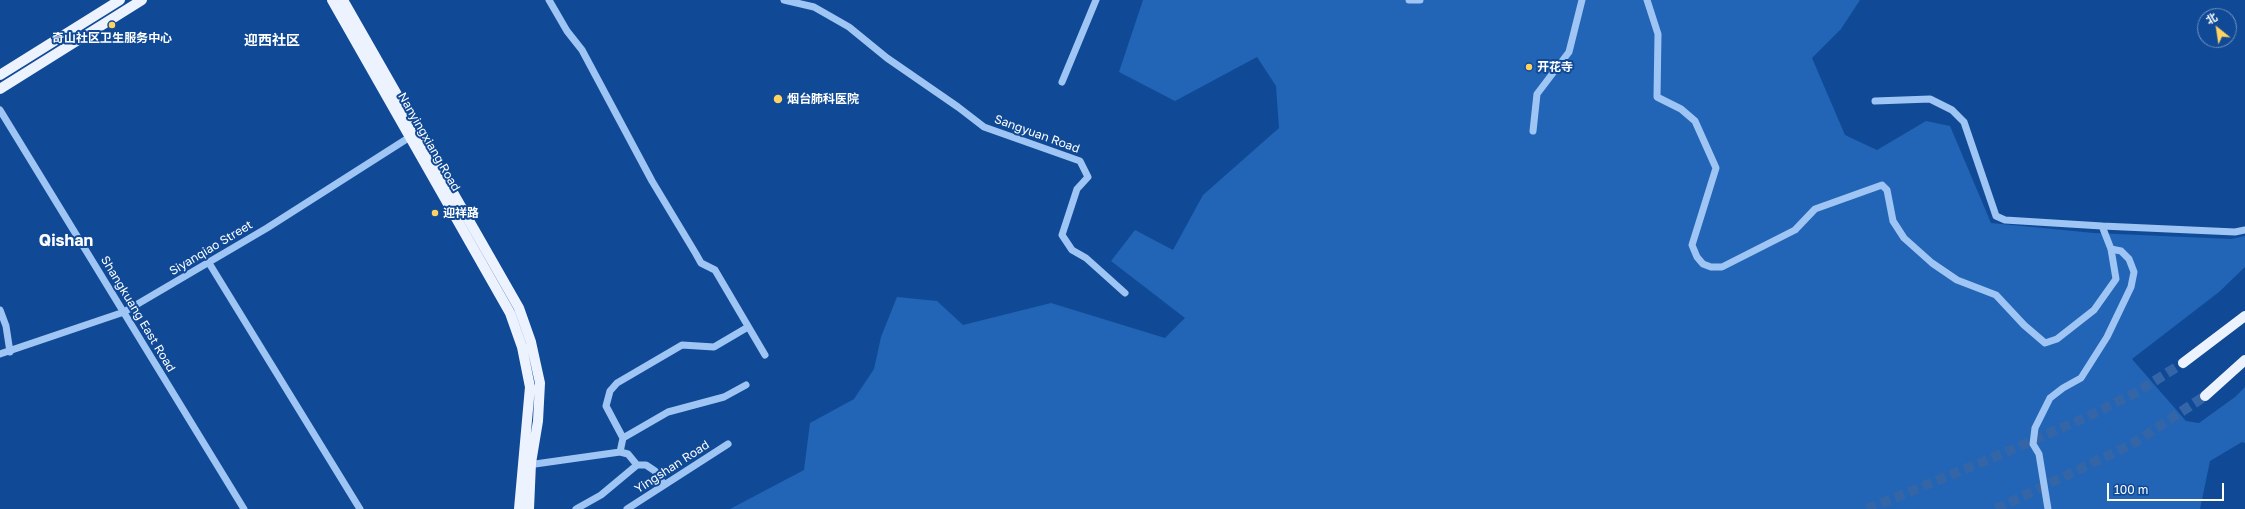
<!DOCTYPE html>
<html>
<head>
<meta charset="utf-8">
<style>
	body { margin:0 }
	#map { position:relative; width:2245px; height:509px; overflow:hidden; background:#104a96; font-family:"Golos Text","Noto Sans SC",sans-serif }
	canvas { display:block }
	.north { position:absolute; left:2197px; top:8px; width:40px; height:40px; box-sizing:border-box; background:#104a96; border:1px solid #7092c0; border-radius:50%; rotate:330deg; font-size:11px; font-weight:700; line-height:16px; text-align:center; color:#fff }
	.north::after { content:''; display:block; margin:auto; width:14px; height:18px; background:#ffd262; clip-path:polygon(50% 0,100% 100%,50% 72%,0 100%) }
	.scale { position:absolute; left:2107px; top:483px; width:117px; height:18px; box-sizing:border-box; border:2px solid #fff; border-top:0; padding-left:5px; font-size:12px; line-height:14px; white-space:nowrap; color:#fff; -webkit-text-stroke:3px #104a96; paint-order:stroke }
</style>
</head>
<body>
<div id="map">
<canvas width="2245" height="509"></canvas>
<div class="north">北</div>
<div class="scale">100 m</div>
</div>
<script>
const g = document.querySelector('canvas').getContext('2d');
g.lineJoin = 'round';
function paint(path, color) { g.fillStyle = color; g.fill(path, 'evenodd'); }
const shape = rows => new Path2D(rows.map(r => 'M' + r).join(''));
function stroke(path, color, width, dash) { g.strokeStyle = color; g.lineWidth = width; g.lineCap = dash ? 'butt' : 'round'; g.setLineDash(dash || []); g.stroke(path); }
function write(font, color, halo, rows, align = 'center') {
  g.font = font + ' "Golos Text","Noto Sans SC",sans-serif'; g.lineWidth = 4; g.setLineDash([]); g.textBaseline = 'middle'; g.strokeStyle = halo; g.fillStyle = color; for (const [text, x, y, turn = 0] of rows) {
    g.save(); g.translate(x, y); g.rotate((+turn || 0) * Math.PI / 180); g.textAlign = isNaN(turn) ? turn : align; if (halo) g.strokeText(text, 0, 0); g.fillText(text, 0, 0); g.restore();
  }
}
paint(shape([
	[1143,0,1860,0,1841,29,1812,58,1845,135,1877,150,1926,121,1950,126,1991,223,2094,233,2231,239,2245,236,2245,267,2219,292,2132,359,2186,421,2199,423,2235,397,2245,387,2245,443,2242,442,2210,461,2200,509,730,509,804,470,810,423,854,399,874,369,881,337,897,297,937,301,963,325,1051,303,1165,338,1185,318,1111,261,1135,230,1173,250,1203,195,1279,128,1276,86,1257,57,1175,101,1119,72]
]), '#2264b5');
stroke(shape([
	[1867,509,1985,461,2089,416,2137,392,2183,363],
	[1996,509,2134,443,2205,396]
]), '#3465a6', 10, [10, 5]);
stroke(shape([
	[549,0,567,31,582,50,652,181,696,254,701,263,715,270,765,355],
	[784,0,814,7,849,27,887,58,958,107,984,127,1080,161,1088,177,1077,189,1062,235,1072,250,1086,258,1125,293],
	[1409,0,1420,0],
	[1647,0,1658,34,1657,97,1681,109,1695,121,1716,168,1692,245,1697,257,1703,264,1711,267,1722,267,1795,230,1815,209,1882,185,1887,190,1893,221,1904,238,1932,263,1957,280,1996,295,2024,325,2045,343,2057,339,2094,310,2116,279,2111,249,2102,226,2235,232,2245,230],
	[1062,82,1096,0],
	[1875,101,1930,99,1952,110,1964,122,1996,216,2005,220,2102,226],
	[0,110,244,509],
	[1533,131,1537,94,1569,52,1582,0],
	[209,263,360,509],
	[0,310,6,326,10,352],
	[0,354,124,312,267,228,413,135],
	[623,438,606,406,610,391,617,383,682,345,714,347,748,327],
	[620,452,623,438,668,412,724,397,746,385],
	[528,465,620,452,628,454,637,465],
	[576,509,601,495,637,465,646,465,655,471,664,485],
	[627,509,728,444],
	[2048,509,2039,454,2033,444,2035,428,2050,398,2063,388,2081,378,2107,337,2131,287,2134,272,2129,259,2121,251,2111,249]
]), '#9fc5f4', 7);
stroke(shape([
	[332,0,510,313,522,347,530,387,519,509],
	[343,0,519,308,531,342,540,383,538,421,531,463,529,509],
	[0,75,120,0],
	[0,89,142,0],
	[2183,363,2245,316],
	[2205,396,2245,360]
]), '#ecf3ff', 10);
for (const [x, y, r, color] of [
	[112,25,4,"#ffd262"],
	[1529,67,4,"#ffd262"],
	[778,99,5,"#ffd262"],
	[435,213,4,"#ffd262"]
]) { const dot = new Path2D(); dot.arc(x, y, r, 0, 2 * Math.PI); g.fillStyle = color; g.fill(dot); stroke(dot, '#104a96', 1.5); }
write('bold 12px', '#fff', '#104a96', [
	["奇山社区卫生服务中心",112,38,"center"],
	["开花寺",1537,67],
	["烟台肺科医院",787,99],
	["迎祥路",443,213]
], 'left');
write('12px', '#fff', '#104a96', [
	["Sangyuan Road",1037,134,20],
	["Nanyingxiang Road",429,142,60],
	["Siyanqiao Street",211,248,-31],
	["Shangkuang East Road",138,314,59],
	["Yingshan Road",672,467,-33]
]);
write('bold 14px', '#fff', '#104a96', [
	["迎西社区",272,41]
]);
write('bold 16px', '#fff', '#104a96', [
	["Qishan",66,241]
]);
</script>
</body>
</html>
